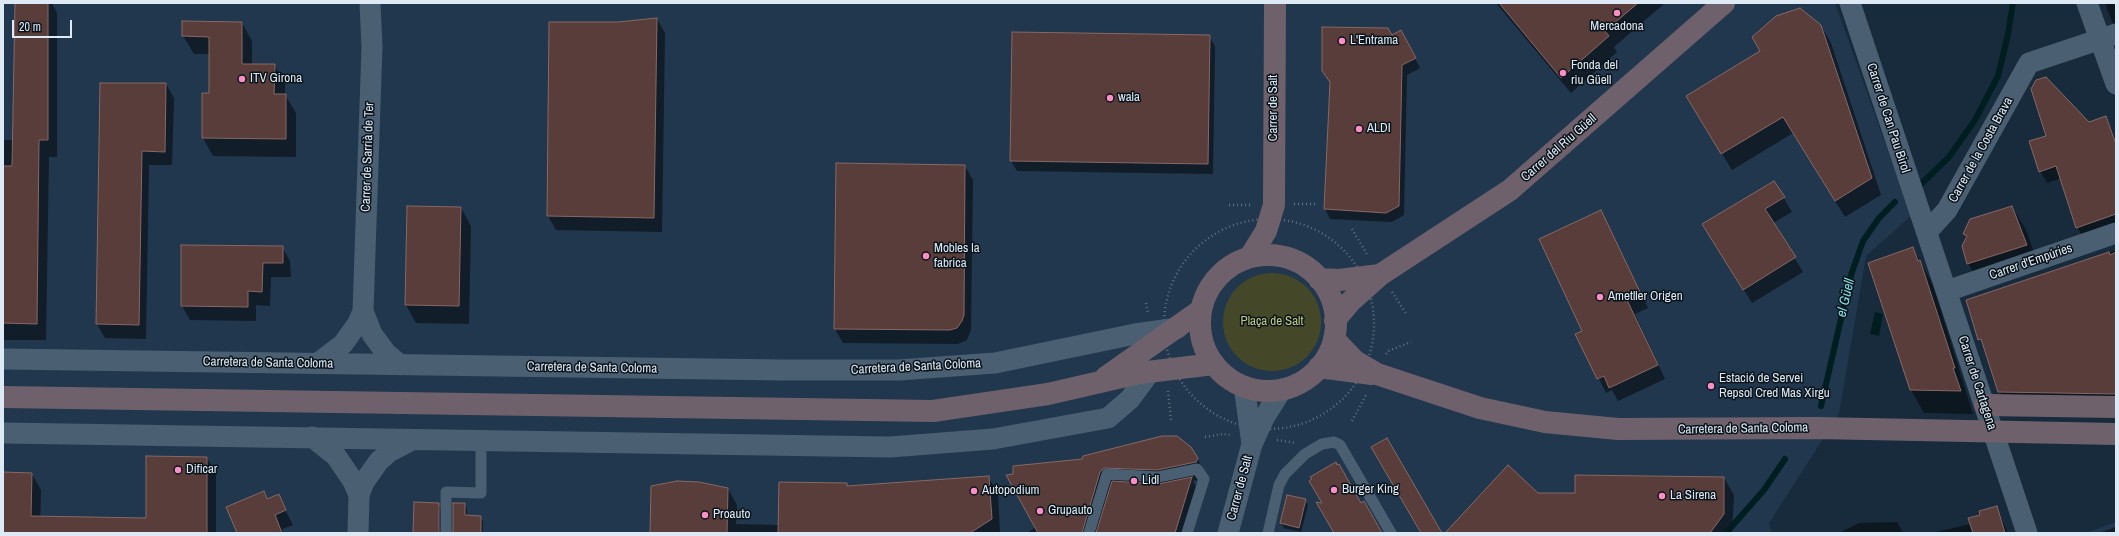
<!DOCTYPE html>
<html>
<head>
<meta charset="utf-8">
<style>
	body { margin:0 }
	#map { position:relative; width:2119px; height:536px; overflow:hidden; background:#182b3c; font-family:"Archivo Narrow",sans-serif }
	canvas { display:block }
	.frame { position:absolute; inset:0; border:4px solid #dde9f4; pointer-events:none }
	.scale { position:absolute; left:12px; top:20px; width:60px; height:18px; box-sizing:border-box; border:2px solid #dde9f4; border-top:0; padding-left:5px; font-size:12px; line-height:14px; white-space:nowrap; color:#dde9f4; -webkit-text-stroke:3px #0a131a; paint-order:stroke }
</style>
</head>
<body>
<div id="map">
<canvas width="2119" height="536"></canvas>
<div class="frame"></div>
<div class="scale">20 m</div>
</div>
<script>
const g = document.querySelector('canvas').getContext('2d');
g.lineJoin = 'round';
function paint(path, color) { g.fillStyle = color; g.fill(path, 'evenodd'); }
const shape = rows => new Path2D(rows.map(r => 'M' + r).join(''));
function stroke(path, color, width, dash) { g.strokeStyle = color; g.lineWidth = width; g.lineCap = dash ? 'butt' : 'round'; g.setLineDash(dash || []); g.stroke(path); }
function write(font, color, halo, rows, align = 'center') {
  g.font = font + ' "Archivo Narrow",sans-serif'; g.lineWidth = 3; g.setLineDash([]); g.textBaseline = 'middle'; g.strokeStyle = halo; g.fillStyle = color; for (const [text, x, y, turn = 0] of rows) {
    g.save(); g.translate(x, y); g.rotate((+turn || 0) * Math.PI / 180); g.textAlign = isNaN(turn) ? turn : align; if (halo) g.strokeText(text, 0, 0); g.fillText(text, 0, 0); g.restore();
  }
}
paint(shape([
	[3,3,1835,3,1911,216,1866,256,1839,414,1769,523,1772,533,3,533],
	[2116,522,2116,533,2086,533]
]), '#20374d');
paint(shape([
	'1223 322a49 49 0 1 1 98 0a49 49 0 1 1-98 0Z'
]), '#444828');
paint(shape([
	[1875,312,1883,314,1879,336,1870,334]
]), '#001e20');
paint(shape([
	[16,3,52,3,57,13,57,157,49,157,46,340,3,340,3,140,13,140],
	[1496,3,1665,3,1614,47,1617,52,1571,93],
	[2105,3,2116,3,2116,28,2111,19],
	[657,19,665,33,662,232,556,230,548,216,618,23],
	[242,23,252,41,252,65,274,65,285,83,285,95,296,113,296,157,213,156,203,138,210,94,210,54,194,54,183,36],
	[1821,26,1831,43,1881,195,1845,217,1793,133,1732,170,1697,113],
	[1209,36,1215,46,1213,174,1017,171,1011,161],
	[1392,36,1406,41,1420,68,1407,75,1404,215,1392,222,1330,219,1325,209,1331,83,1323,71],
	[101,84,166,84,174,98,172,165,149,165,146,339,105,338,97,324],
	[2106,117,2116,139,2116,228,2084,239,2077,227,2061,178,2047,183,2040,171,2047,137],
	[965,166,973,180,971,330,967,340,958,344,843,343,835,329],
	[1774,182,1792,212,1773,223,1803,272,1752,303,1712,238],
	[408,207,461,208,471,226,469,324,416,323,406,305],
	[2012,207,2026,230,2040,269,1981,287,1968,263,1967,239,1964,234],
	[1601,211,1648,308,1635,314,1665,379,1618,401,1612,390,1606,393,1577,335,1584,331],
	[282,247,290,261,291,277,271,277,270,306,256,305,256,321,190,320,182,306],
	[1913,248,1933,285,1973,414,1924,413,1911,390],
	[2116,250,2116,413,2010,411,1999,391,1967,301],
	[207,458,216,473,216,533,62,533,147,519],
	[1197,458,1206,475,1205,478,1193,481,1200,494,1188,533,1027,533,1036,527,1008,476],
	[3,473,32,474,41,490,40,533,3,533],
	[988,477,998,493,1000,533,651,533,728,489,737,505,736,524,779,525,846,484,848,487],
	[1724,478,1734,495,1732,533,1447,533,1538,494,1576,494],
	[263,492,268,500,278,496,293,525,282,529,284,533,238,533],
	[1305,500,1308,505,1301,532,1284,528,1281,523],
	[438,504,441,508,441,533,414,533],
	[465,504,467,509,467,516,480,517,483,521,483,533,454,533],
	[1996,507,2008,533,1931,533,1971,524],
	[1897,522,1903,533,1839,533,1859,523],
	[2116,527,2116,533,2098,533]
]), '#0007');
stroke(shape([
	[1921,184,1949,157,1975,120,1998,76,2008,34,2013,3],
	[1821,406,1851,275,1863,241,1879,218,1895,202],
	[1726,533,1764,490,1785,459]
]), '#001e20', 6);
const building = shape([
	[15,3,48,3,48,140,39,140,37,324,3,323,3,166,12,166,15,3],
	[1499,3,1638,3,1605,31,1609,36,1561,78,1499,3],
	[1800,8,1821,25,1872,178,1835,201,1783,117,1721,154,1686,96,1760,51,1752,37,1776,16,1800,8],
	[657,18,654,218,547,216,549,22,618,22,657,18],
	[182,21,242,22,242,64,275,64,274,94,286,94,286,139,202,138,202,93,209,93,209,37,182,36,182,21],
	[1322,27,1388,28,1392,35,1401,30,1416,58,1402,65,1399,206,1386,213,1324,209,1330,82,1322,71,1322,27],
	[1012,32,1210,35,1208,164,1010,161,1012,32],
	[2046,77,2089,122,2106,116,2116,144,2116,214,2076,228,2056,166,2039,172,2029,141,2046,136,2031,89,2036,80,2046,77],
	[100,83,166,83,165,152,142,151,139,325,96,324,100,83],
	[836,163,965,165,964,315,962,321,957,328,950,330,834,329,836,163],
	[1774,181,1785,197,1765,209,1796,257,1743,290,1702,224,1774,181],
	[407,206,461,207,459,306,405,305,407,206],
	[2012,206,2027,245,1967,264,1962,246,1967,236,1963,234,1970,219,2012,206],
	[1601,210,1641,294,1627,300,1658,365,1609,388,1604,376,1597,379,1575,334,1582,331,1539,239,1601,210],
	[181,245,283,246,283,263,263,263,262,292,248,291,248,307,181,306,181,245],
	[1913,247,1918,261,1920,260,1955,368,1953,368,1961,391,1910,390,1868,263,1913,247],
	[2109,252,2110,255,2116,252,2116,394,1998,392,1981,339,1978,340,1966,300,2109,252],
	[1162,436,1177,436,1191,447,1198,458,1196,462,1157,470,1104,468,1100,472,1082,533,1038,533,1006,475,1013,474,1013,466,1082,459,1083,456,1162,436],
	[1387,438,1442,533,1421,533,1371,447,1387,438],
	[146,456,207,457,207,533,3,533,3,472,32,473,31,516,146,518,146,456],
	[1336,462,1337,465,1339,464,1361,503,1364,501,1382,533,1334,533,1316,502,1322,503,1309,481,1312,479,1310,477,1336,462],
	[1508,465,1538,493,1575,493,1575,475,1724,477,1724,514,1710,533,1445,533,1508,465],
	[989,476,992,519,970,533,778,533,779,482,847,483,847,486,989,476],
	[1192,477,1175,533,1096,533,1112,481,1158,484,1192,477],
	[677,481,699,482,728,488,727,533,650,533,651,486,677,481],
	[264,491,267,499,279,494,286,510,275,515,282,533,237,533,226,507,264,491],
	[1287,495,1306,499,1299,528,1280,523,1287,495],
	[414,502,439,503,439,533,413,533,414,502],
	[453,503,465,503,465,515,481,516,481,533,453,533,453,503],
	[1997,506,2005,533,1973,533,1968,518,1980,515,1979,511,1997,506]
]);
paint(building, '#593d3a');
stroke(building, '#876864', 1);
stroke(shape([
	[1294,204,1315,204],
	[1229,205,1253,205],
	'1164 324a105 105 0 1 1 210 0a105 105 0 1 1-210 0Z',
	[1352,229,1368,256],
	[1392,292,1407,315],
	[1146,303,1148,313],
	[1386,354,1388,351,1411,342],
	[1168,391,1171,420],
	[1352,421,1366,395],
	[1205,437,1223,434,1230,435],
	[1277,440,1296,443]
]), '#60707f', 2.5, [1, 3]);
stroke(shape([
	[446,533,446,492,481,493,481,440],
	[1089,533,1107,474,1158,477,1197,469,1204,479,1187,533],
	[1268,533,1279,485,1285,474,1305,454,1322,444,1334,442,1340,445,1391,533]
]), '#4a5f72', 11);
stroke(shape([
	[370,3,372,47,363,311,372,334,386,353,400,365],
	[1850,3,2027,533],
	[2087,3,2116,84],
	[1927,232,1947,210,2029,63,2116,34],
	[1947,291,2116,233],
	[3,359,782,370,899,370,995,363,1135,334,1178,328],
	[318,363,343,344,358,323,363,311],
	[1244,386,1252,444],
	[3,433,890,447,993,439,1108,418,1130,399,1150,372],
	[312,437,336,456,353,481,359,495],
	[358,533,359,495,364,482,379,461,389,452,412,440],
	[1228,533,1252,444,1264,418,1282,389]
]), '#4a5f72', 21);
stroke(shape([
	'1200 323a68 68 0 1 1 136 0a68 68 0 1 1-136 0Z',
	[1250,257,1266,231,1274,205,1275,3],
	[1319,279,1339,280,1380,275],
	[1335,320,1351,301,1380,275,1510,190,1724,3],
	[1334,339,1355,361,1377,374,1480,408,1545,422,1618,429,1817,428,2116,434],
	[1319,367,1372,374],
	[1106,377,1201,310],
	[3,397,933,411,1048,394,1139,373,1214,364],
	[1985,405,2116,407]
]), '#6f616c', 22);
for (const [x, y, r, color] of [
	[1617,13,4,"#fb8fc5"],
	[1342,41,4,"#fb8fc5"],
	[1563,73,4,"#fb8fc5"],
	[242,79,4,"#fb8fc5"],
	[1110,98,4,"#fb8fc5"],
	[1359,129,4,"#fb8fc5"],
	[926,256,4,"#fb8fc5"],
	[1600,297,4,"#fb8fc5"],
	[1711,386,4,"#fb8fc5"],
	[178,470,4,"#fb8fc5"],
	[1134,481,4,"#fb8fc5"],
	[1334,490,4,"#fb8fc5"],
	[974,491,4,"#fb8fc5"],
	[1662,496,4,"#fb8fc5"],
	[1040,511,4,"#fb8fc5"],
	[705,515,4,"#fb8fc5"]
]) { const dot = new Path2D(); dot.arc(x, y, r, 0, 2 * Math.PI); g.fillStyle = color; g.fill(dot); stroke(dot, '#0a131a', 1.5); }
write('13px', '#dde9f4', '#0a131a', [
	["Mercadona",1617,27,"center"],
	["L'Entrama",1350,41],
	["Fonda del",1571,66],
	["riu Güell",1571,81],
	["ITV Girona",250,79],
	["wala",1118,98],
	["ALDI",1367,129],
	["Mobles la",934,249],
	["fabrica",934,264],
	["Ametller Origen",1608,297],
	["Estació de Servei",1719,379],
	["Repsol Cred Mas Xirgu",1719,394],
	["Dificar",186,470],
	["Lidl",1142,481],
	["Burger King",1342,490],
	["Autopodium",982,491],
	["La Sirena",1670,496],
	["Grupauto",1048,511],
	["Proauto",713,515]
], 'left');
write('13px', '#dde9f4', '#0a131a', [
	["Carrer de Salt",1274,108,-90],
	["Carrer de Can Pau Birol",1888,118,72],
	["Carrer del Riu Güell",1559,148,-41],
	["Carrer de la Costa Brava",1981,150,-61],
	["Carrer de Sarrià de Ter",368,157,-88],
	["Carrer d'Empúries",2031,262,-19],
	["Carretera de Santa Coloma",268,363,1],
	["Carretera de Santa Coloma",916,367,-3],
	["Carretera de Santa Coloma",592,368,1],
	["Carrer de Cartagena",1977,383,72],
	["Carretera de Santa Coloma",1743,429,-1],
	["Carrer de Salt",1240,488,-75]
]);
write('13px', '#bfc982', '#0a131a', [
	["Plaça de Salt",1272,322]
]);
write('italic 14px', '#7ee0e5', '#0a131a', [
	["el Güell",1846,298,-77]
]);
</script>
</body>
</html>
